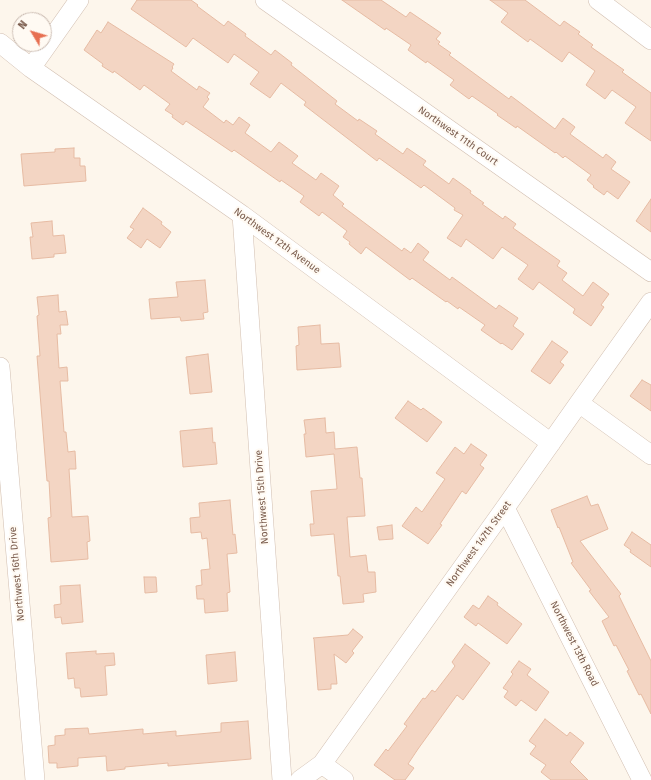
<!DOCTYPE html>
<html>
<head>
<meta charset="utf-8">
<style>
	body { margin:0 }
	#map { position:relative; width:651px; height:780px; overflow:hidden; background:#fdf6ec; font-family:"Fira Sans",sans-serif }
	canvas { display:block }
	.north { position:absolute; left:12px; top:12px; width:40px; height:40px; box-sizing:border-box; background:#fffaf3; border:1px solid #cabbb1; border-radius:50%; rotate:308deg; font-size:11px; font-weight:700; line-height:16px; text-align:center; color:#7a5c4d }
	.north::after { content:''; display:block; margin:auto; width:14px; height:18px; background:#e76f51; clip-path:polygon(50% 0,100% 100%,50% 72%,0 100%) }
</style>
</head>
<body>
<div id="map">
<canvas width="651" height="780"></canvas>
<div class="north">N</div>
</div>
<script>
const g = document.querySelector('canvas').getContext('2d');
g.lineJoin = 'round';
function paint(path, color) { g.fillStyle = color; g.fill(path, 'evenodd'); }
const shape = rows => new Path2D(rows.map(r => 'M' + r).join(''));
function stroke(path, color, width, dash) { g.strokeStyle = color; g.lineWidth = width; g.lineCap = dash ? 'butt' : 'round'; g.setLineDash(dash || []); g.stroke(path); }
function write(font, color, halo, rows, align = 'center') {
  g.font = font + ' "Fira Sans",sans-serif'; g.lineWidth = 4; g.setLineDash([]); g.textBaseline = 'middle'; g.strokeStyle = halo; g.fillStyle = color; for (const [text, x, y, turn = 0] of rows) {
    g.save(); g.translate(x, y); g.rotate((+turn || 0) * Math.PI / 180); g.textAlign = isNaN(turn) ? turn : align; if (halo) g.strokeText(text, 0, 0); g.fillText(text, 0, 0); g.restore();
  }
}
const building = shape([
	[137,0,191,0,198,5,197,6,224,26,228,21,246,34,245,36,271,55,275,50,292,63,291,65,337,101,335,104,358,121,359,119,377,131,375,134,403,154,407,148,426,161,423,165,449,184,453,178,471,191,470,193,484,203,482,204,503,219,505,216,516,224,513,228,560,261,557,266,567,273,562,280,583,296,593,282,609,294,601,305,604,307,591,326,573,313,575,309,539,282,533,290,518,279,528,265,502,247,493,259,466,239,461,247,447,238,463,215,454,210,455,208,424,185,421,188,379,158,377,161,304,105,306,102,281,83,270,98,250,84,259,72,234,54,228,63,193,38,186,47,131,9,137,0],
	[342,0,381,0,406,17,410,12,441,33,436,39,440,42,438,44,451,53,449,55,509,99,511,96,555,129,563,118,575,127,570,134,603,158,606,154,616,162,611,169,630,182,618,199,607,191,604,195,593,187,594,186,587,180,591,175,565,156,563,158,556,152,555,153,517,126,516,128,497,115,498,114,472,96,469,99,450,85,454,80,427,61,426,63,408,50,411,45,386,28,385,30,342,0],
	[490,0,525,0,560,26,564,21,580,32,578,34,593,45,591,47,624,70,622,72,651,93,651,141,625,123,636,107,612,90,605,99,586,85,595,71,569,52,562,62,530,39,528,42,501,22,508,13,490,0],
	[108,22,174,64,172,67,173,68,171,71,197,90,199,86,210,93,207,97,209,99,203,107,224,123,226,120,233,125,239,117,250,125,245,133,271,152,279,142,298,156,292,163,316,180,321,173,339,186,333,195,344,204,342,206,402,251,404,248,411,253,418,243,429,252,423,260,450,280,452,277,496,309,499,305,518,318,513,326,524,334,512,350,502,343,501,344,481,330,485,325,459,307,458,309,447,301,446,302,412,278,410,280,366,247,361,254,349,244,350,242,343,237,347,231,322,212,319,216,300,202,304,196,281,180,280,182,234,150,232,152,186,121,183,125,172,117,173,115,165,110,170,104,144,85,140,90,114,71,113,73,102,66,103,64,84,50,97,30,101,33,108,22],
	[74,148,74,158,80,158,80,166,85,166,86,181,24,186,21,154,55,152,55,149,74,148],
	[651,199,651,232,636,221,651,199],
	[143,208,162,222,161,224,171,232,160,248,147,239,141,248,127,238,134,229,130,227,143,208],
	[52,221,53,236,64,235,66,253,54,254,54,257,32,259,30,237,33,237,31,223,52,221],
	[205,280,208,312,203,313,204,319,181,321,180,317,151,319,149,299,178,297,176,282,205,280],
	[58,295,59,312,66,311,68,325,60,325,61,334,57,334,59,368,67,367,68,381,60,381,64,432,66,432,68,452,75,451,76,469,69,469,72,517,88,516,90,541,87,542,88,559,51,562,48,518,51,517,49,481,47,481,37,356,40,356,37,316,39,315,37,297,58,295],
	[320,325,321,344,339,343,341,367,297,370,296,346,299,345,298,327,320,325],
	[552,341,568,352,560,362,564,365,550,384,531,371,552,341],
	[208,354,212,392,190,394,186,357,208,354],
	[642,380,651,385,651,411,630,396,642,380],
	[408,401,421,410,423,408,442,422,427,442,395,418,408,401],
	[325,418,326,433,334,432,335,449,357,447,360,478,362,478,365,516,347,517,350,557,366,555,368,572,375,572,376,592,363,594,364,602,343,604,340,576,338,576,334,534,311,536,310,524,314,524,311,491,337,489,334,454,306,457,304,434,306,434,304,420,325,418],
	[212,428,213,443,215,442,217,464,183,467,180,431,212,428],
	[471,444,487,455,480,465,484,468,466,494,462,491,440,524,442,525,428,544,402,526,416,507,422,512,445,479,436,473,455,447,464,454,471,444],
	[587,496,591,506,598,504,608,529,580,541,621,594,619,596,651,661,651,714,641,694,639,695,627,671,629,670,616,645,614,646,602,621,609,617,589,591,591,590,571,563,573,562,559,527,558,528,551,510,587,496],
	[230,500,233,535,235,534,237,553,227,554,230,592,227,593,228,611,205,613,204,599,197,599,196,586,202,585,201,570,210,569,207,538,202,539,201,532,191,533,190,518,200,517,199,503,230,500],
	[392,525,393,539,379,540,377,527,392,525],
	[632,532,651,545,651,567,630,552,631,550,624,545,632,532],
	[144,577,156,577,157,592,145,593,144,577],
	[80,585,83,622,62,624,61,617,55,618,54,605,61,604,60,586,80,585],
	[488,596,498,603,497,605,522,624,507,644,478,623,476,626,464,617,473,605,479,609,488,596],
	[353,629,363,637,352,651,354,653,346,663,334,654,337,684,331,684,331,689,318,690,314,639,313,638,348,635,353,629],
	[465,644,490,663,463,700,457,695,418,749,408,764,414,768,405,780,395,780,374,765,386,749,388,751,407,726,404,724,423,698,425,699,432,690,435,692,455,666,452,662,465,644],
	[96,651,96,654,114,653,115,665,105,666,107,695,81,697,80,688,75,688,74,678,68,679,66,653,96,651],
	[235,652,237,681,208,684,206,655,235,652],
	[519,661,531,669,527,675,549,692,536,711,521,700,516,706,504,697,508,691,503,688,513,674,511,672,519,661],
	[545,719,567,736,570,732,584,743,570,762,588,780,551,780,541,772,546,765,530,754,536,746,529,741,545,719],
	[248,721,251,759,168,766,168,763,125,767,125,769,107,771,106,756,78,758,78,766,57,768,57,763,49,763,48,746,55,745,55,736,65,735,65,729,88,728,89,734,143,729,143,734,176,731,176,736,221,732,221,723,248,721]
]);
paint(building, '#f3d5c3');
stroke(building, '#e6bba3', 1);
const street = shape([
	[265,0,651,272],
	[598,0,651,40],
	[0,43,31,68,242,215,551,443],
	[31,68,79,0],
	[242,215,282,780],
	[0,367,35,780],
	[579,403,651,455],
	[505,508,642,780],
	[322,764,344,780],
	[300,780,322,764,505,508,579,403,651,302]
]);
stroke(street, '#d1beb0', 20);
stroke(street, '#fff', 19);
write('10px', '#7a5c4d', '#fffaf3', [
	["Northwest 11th Court",458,136,35],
	["Northwest 12th Avenue",277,241,36],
	["Northwest 15th Drive",262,497,-94],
	["Northwest 147th Street",479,544,-54],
	["Northwest 16th Drive",17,574,-95],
	["Northwest 13th Road",574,644,63]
]);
</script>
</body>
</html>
